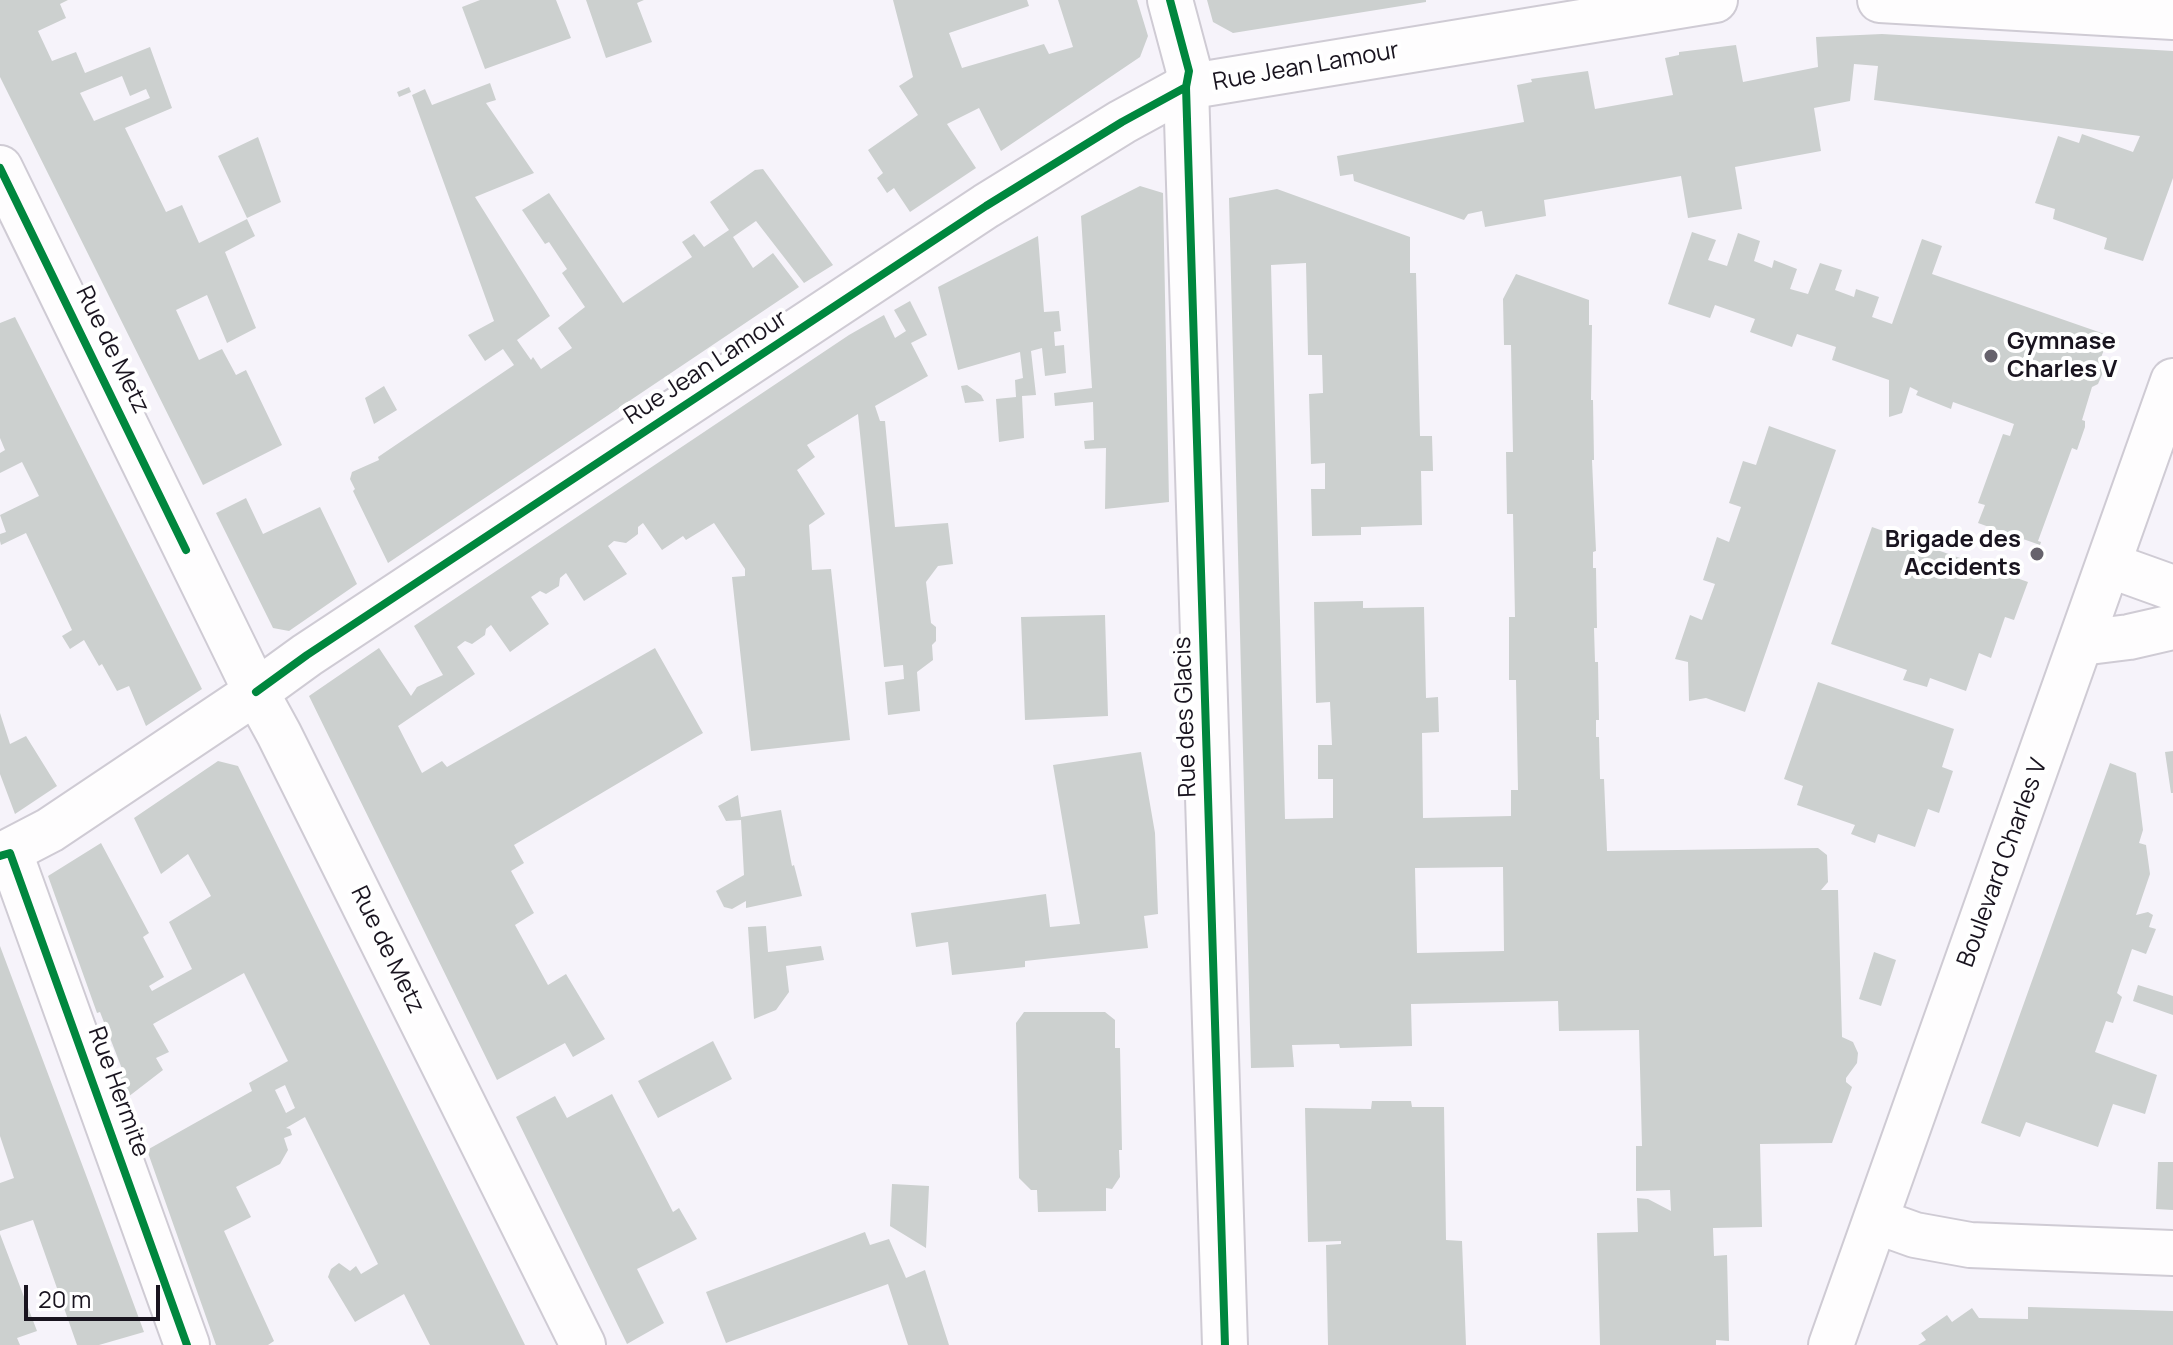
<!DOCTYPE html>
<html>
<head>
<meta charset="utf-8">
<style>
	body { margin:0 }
	#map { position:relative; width:2173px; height:1345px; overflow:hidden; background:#f6f3fa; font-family:Manrope,sans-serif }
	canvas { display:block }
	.scale { position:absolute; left:24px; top:1285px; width:136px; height:36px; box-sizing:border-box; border:4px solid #19141f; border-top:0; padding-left:10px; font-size:24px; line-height:28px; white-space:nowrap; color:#19141f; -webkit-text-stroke:6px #fff; paint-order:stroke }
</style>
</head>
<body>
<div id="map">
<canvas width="2173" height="1345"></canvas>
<div class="scale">20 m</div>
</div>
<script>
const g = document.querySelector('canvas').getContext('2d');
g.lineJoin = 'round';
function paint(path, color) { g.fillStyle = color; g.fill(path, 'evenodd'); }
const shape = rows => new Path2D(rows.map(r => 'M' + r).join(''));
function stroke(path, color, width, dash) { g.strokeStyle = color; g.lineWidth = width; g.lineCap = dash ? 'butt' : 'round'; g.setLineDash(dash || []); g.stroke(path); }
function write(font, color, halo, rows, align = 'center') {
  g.font = font + ' Manrope,sans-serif'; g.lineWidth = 8; g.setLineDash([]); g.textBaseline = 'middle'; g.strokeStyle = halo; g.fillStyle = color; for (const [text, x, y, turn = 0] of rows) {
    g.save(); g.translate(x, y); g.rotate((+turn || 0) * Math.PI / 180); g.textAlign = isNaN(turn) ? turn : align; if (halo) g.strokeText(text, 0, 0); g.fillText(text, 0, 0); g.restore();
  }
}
paint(shape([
	[0,0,68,0,60,4,66,18,38,31,52,61,76,52,85,73,150,47,172,108,125,128,166,212,182,205,199,243,247,219,255,236,225,252,256,328,227,343,207,295,176,310,199,360,222,349,236,375,246,370,282,445,203,485,0,77],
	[122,76,130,96,146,89,150,98,94,121,80,93],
	[480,0,556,0,571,38,485,69,462,7],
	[586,0,644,0,637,3,652,42,606,58],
	[893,0,1027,0,1029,6,949,33,962,68,1044,44,1049,54,1073,47,1058,0,1137,0,1148,36,1140,57,1001,151,979,108,947,124,976,168,910,212,894,188,887,193,877,178,883,173,868,150,918,115,899,86,913,77],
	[1207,0,1426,0,1426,2,1233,33,1213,22],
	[1882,34,2173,51,2173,178,2143,261,2104,249,2107,238,2053,219,2055,209,2035,203,2058,136,2079,143,2082,134,2133,152,2140,136,1874,100,1878,66,1854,64,1850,101,1814,108,1821,151,1735,167,1742,209,1688,218,1681,176,1544,200,1546,216,1485,227,1482,211,1468,214,1464,220,1354,181,1353,174,1340,176,1337,156,1524,122,1517,85,1532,82,1531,79,1588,71,1595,109,1673,95,1665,58,1679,55,1679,52,1736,45,1743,82,1818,67,1816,37],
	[490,83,496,100,486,103,534,173,475,197,550,316,517,340,531,360,533,357,541,369,572,348,558,328,585,307,562,273,567,269,549,242,545,244,522,210,549,193,623,303,692,257,682,242,694,234,704,247,729,230,710,202,755,170,763,169,833,265,804,283,756,221,733,237,753,268,773,253,799,287,388,563,353,491,355,489,350,479,352,472,379,460,378,457,381,455,514,365,503,349,485,361,468,335,494,321,412,95,425,89,432,105],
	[409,87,411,92,399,97,397,92],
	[258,137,281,202,247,218,218,156],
	[1140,186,1163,193,1169,502,1105,509,1106,448,1085,449,1084,441,1094,440,1093,402,1055,406,1054,393,1092,388,1081,216],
	[1277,189,1410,237,1410,273,1416,273,1420,436,1432,436,1433,471,1421,471,1422,525,1361,527,1361,535,1312,536,1311,489,1325,489,1325,463,1311,464,1309,394,1323,393,1322,355,1308,355,1306,263,1271,265,1285,819,1333,818,1333,779,1318,779,1318,745,1332,745,1330,702,1316,703,1314,602,1363,601,1363,608,1424,607,1426,698,1438,697,1439,732,1422,733,1423,818,1511,816,1511,790,1518,790,1516,680,1509,680,1509,617,1515,617,1513,514,1507,514,1506,452,1513,452,1511,345,1504,345,1503,299,1516,274,1589,300,1589,325,1592,325,1591,400,1593,400,1594,460,1592,460,1596,551,1593,552,1593,568,1596,568,1597,628,1594,628,1595,662,1598,662,1599,720,1596,720,1596,737,1599,737,1600,779,1604,779,1607,851,1818,848,1827,855,1828,882,1821,890,1838,890,1842,1037,1853,1042,1858,1053,1857,1063,1846,1078,1846,1082,1852,1087,1832,1143,1760,1144,1762,1227,1713,1228,1714,1256,1727,1255,1729,1341,1716,1340,1716,1345,1600,1345,1597,1233,1638,1232,1637,1198,1648,1199,1671,1211,1670,1190,1636,1191,1636,1146,1642,1146,1639,1030,1559,1031,1558,1001,1411,1004,1412,1046,1340,1048,1339,1044,1292,1045,1294,1067,1251,1068,1229,198],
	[1503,867,1504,951,1417,953,1415,868],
	[1692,232,1716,240,1708,260,1727,266,1738,233,1760,241,1754,261,1772,268,1774,260,1797,269,1790,289,1808,294,1820,263,1842,270,1835,290,1854,297,1856,289,1879,297,1872,317,1892,324,1922,239,1942,246,1932,274,2116,338,2113,345,2107,342,2100,360,2107,363,2098,384,2092,387,2082,420,2085,421,2085,427,2077,450,2072,448,2038,541,2041,542,2040,545,1978,523,1985,505,1978,503,2003,434,2010,436,2014,424,1953,402,1951,409,1916,395,1918,391,1910,387,1902,413,1889,417,1889,380,1832,360,1836,347,1797,334,1792,347,1750,332,1755,319,1715,305,1710,318,1668,304],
	[1038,236,1044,312,1059,311,1061,331,1054,332,1055,346,1064,345,1066,373,1045,376,1042,348,1031,351,1036,395,1022,396,1024,438,999,442,996,399,1016,397,1015,380,1023,378,1020,352,958,370,938,287],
	[910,301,927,335,911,343,928,376,875,406,880,421,885,421,895,527,948,523,953,564,938,566,926,582,931,623,936,627,936,641,932,645,933,660,917,672,920,711,888,715,885,682,904,679,903,665,884,667,858,414,807,445,815,457,797,470,825,514,809,525,812,570,831,569,850,740,751,751,732,577,745,576,745,569,714,523,686,540,683,536,662,550,643,523,638,527,638,534,626,543,614,541,608,546,627,574,584,601,566,573,560,578,559,586,546,594,540,591,531,597,549,624,510,652,491,625,486,629,485,635,472,644,465,641,457,647,475,674,398,726,422,773,442,761,447,767,655,648,703,733,514,845,524,863,511,871,534,913,515,925,548,985,566,974,605,1039,573,1057,565,1043,497,1080,309,696,379,648,411,696,417,687,443,675,414,626,849,335,884,315,895,338,906,331,894,310],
	[15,317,202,689,146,726,129,686,117,691,102,664,99,666,84,640,70,649,62,636,72,630,26,533,1,545,0,541,0,534,6,532,0,515,39,496,22,462,0,473,0,453,5,450,0,438,0,323],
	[967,385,981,395,984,401,965,403,961,386],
	[384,386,397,410,374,424,365,398],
	[1769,426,1836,450,1745,712,1706,698,1689,701,1688,662,1675,659,1690,615,1702,620,1715,584,1703,580,1717,537,1729,542,1741,507,1729,503,1743,461,1756,465],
	[246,498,263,534,320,507,357,584,289,631,273,628,216,513],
	[1872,527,2028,582,2014,620,2005,617,1991,658,1979,653,1966,691,1930,678,1927,687,1903,680,1907,670,1831,644],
	[1105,615,1108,716,1025,720,1021,617],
	[1818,682,1954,729,1942,767,1953,771,1939,813,1928,809,1915,847,1878,834,1875,843,1851,834,1855,825,1797,805,1803,786,1784,779],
	[0,713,10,744,26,736,57,786,15,814,0,774],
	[2173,751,2173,793,2171,793,2165,752],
	[1141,752,1155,833,1158,914,1144,916,1148,948,1025,961,1025,967,952,975,948,942,916,947,911,913,1046,894,1050,927,1080,924,1053,765],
	[218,761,238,766,525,1345,430,1345,404,1294,355,1322,328,1277,331,1269,339,1263,350,1271,356,1266,361,1274,378,1264,305,1117,286,1128,290,1129,292,1135,284,1138,288,1150,280,1164,236,1187,251,1217,224,1231,274,1341,268,1345,216,1345,147,1150,252,1091,249,1083,288,1061,244,973,153,1024,169,1052,156,1058,163,1070,128,1097,120,1076,124,1074,100,1012,97,1013,48,876,101,843,149,933,143,937,164,977,149,986,152,991,192,969,169,922,211,896,188,854,161,874,134,818],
	[285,1085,295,1108,286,1113,275,1090],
	[2110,763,2136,773,2143,830,2139,843,2146,845,2150,874,2136,915,2148,912,2153,915,2149,927,2156,929,2146,954,2132,949,2117,993,2122,997,2113,1023,2106,1021,2095,1052,2157,1075,2145,1114,2113,1104,2098,1147,2026,1122,2020,1137,1981,1123],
	[738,795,741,817,781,810,792,866,794,865,802,896,746,908,746,901,732,909,724,907,716,891,744,875,741,820,726,821,718,806],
	[766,926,768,952,821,946,824,960,786,966,789,992,776,1010,754,1019,748,927],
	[0,946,92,1191,144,1332,99,1345,77,1345,33,1220,0,1231,0,1183,14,1178,0,1136],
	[1874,952,1896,960,1881,1006,1859,999],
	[2138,985,2173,996,2173,1015,2133,1001],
	[1024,1012,1105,1012,1115,1020,1115,1048,1120,1048,1122,1150,1119,1150,1120,1177,1112,1189,1106,1188,1106,1211,1038,1212,1037,1190,1031,1190,1019,1178,1016,1023],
	[713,1041,732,1079,658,1118,638,1081],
	[612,1094,673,1212,679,1208,697,1239,637,1269,664,1323,627,1344,516,1117,555,1096,567,1118],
	[1372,1101,1411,1101,1412,1107,1444,1107,1446,1240,1462,1241,1466,1345,1328,1345,1326,1245,1341,1244,1341,1241,1308,1242,1305,1108,1371,1109],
	[2158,1162,2173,1162,2173,1210,2156,1209],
	[892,1184,929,1186,926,1248,890,1226],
	[865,1232,870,1245,889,1239,906,1278,925,1270,949,1345,908,1345,888,1284,726,1343,706,1292],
	[0,1234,37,1331,17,1338,20,1345,0,1345],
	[2028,1307,2173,1311,2173,1345,1918,1345,1926,1340,1921,1333,1947,1315,1952,1322,1972,1308,1979,1318,2028,1319]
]), '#ccd0cf');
const minor = shape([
	[1170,0,1189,71,1186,87,1225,1345],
	[2109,565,2173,588],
	[2081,643,2129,637,2173,627],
	[10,853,187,1345],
	[1876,1221,1915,1235,1970,1245,2173,1253]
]);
const tertiary = shape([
	[256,692,279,734,583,1345],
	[1831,1345,2173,381]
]);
const secondary = shape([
	[1880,0,2173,17],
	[0,168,256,692],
	[0,856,50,830,256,692,307,655,986,206,1122,122,1186,87,1715,0]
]);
stroke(minor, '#cfcbd4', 48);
stroke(tertiary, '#cfcbd4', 48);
stroke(secondary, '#cfcbd4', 48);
stroke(minor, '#fefdfe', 44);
stroke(tertiary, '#fefdfe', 44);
stroke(secondary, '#fefdfe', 44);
stroke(shape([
	[1170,0,1189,71,1186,87,1225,1345],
	[0,168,186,550],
	[256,692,307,655,986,206,1122,122,1186,87],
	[0,856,10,853,187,1345]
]), '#00873e', 8);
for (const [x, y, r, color] of [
	[1991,356,8,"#66626c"],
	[2037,554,8,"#66626c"]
]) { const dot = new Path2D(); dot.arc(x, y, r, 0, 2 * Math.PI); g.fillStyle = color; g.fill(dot); stroke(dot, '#fff', 3); }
write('24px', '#19141f', '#fff', [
	["Rue Jean Lamour",1306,67,-10],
	["Rue de Metz",112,350,64],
	["Rue Jean Lamour",706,368,-33],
	["Rue des Glacis",1186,717,-92],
	["Boulevard Charles V",2003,863,-70],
	["Rue de Metz",387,950,64],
	["Rue Hermite",118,1092,70]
]);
write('bold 24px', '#19141f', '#fff', [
	["Gymnase",2007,342],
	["Charles V",2007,370],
	["Brigade des",2021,540,"right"],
	["Accidents",2021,568,"right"]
], 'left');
</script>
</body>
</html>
